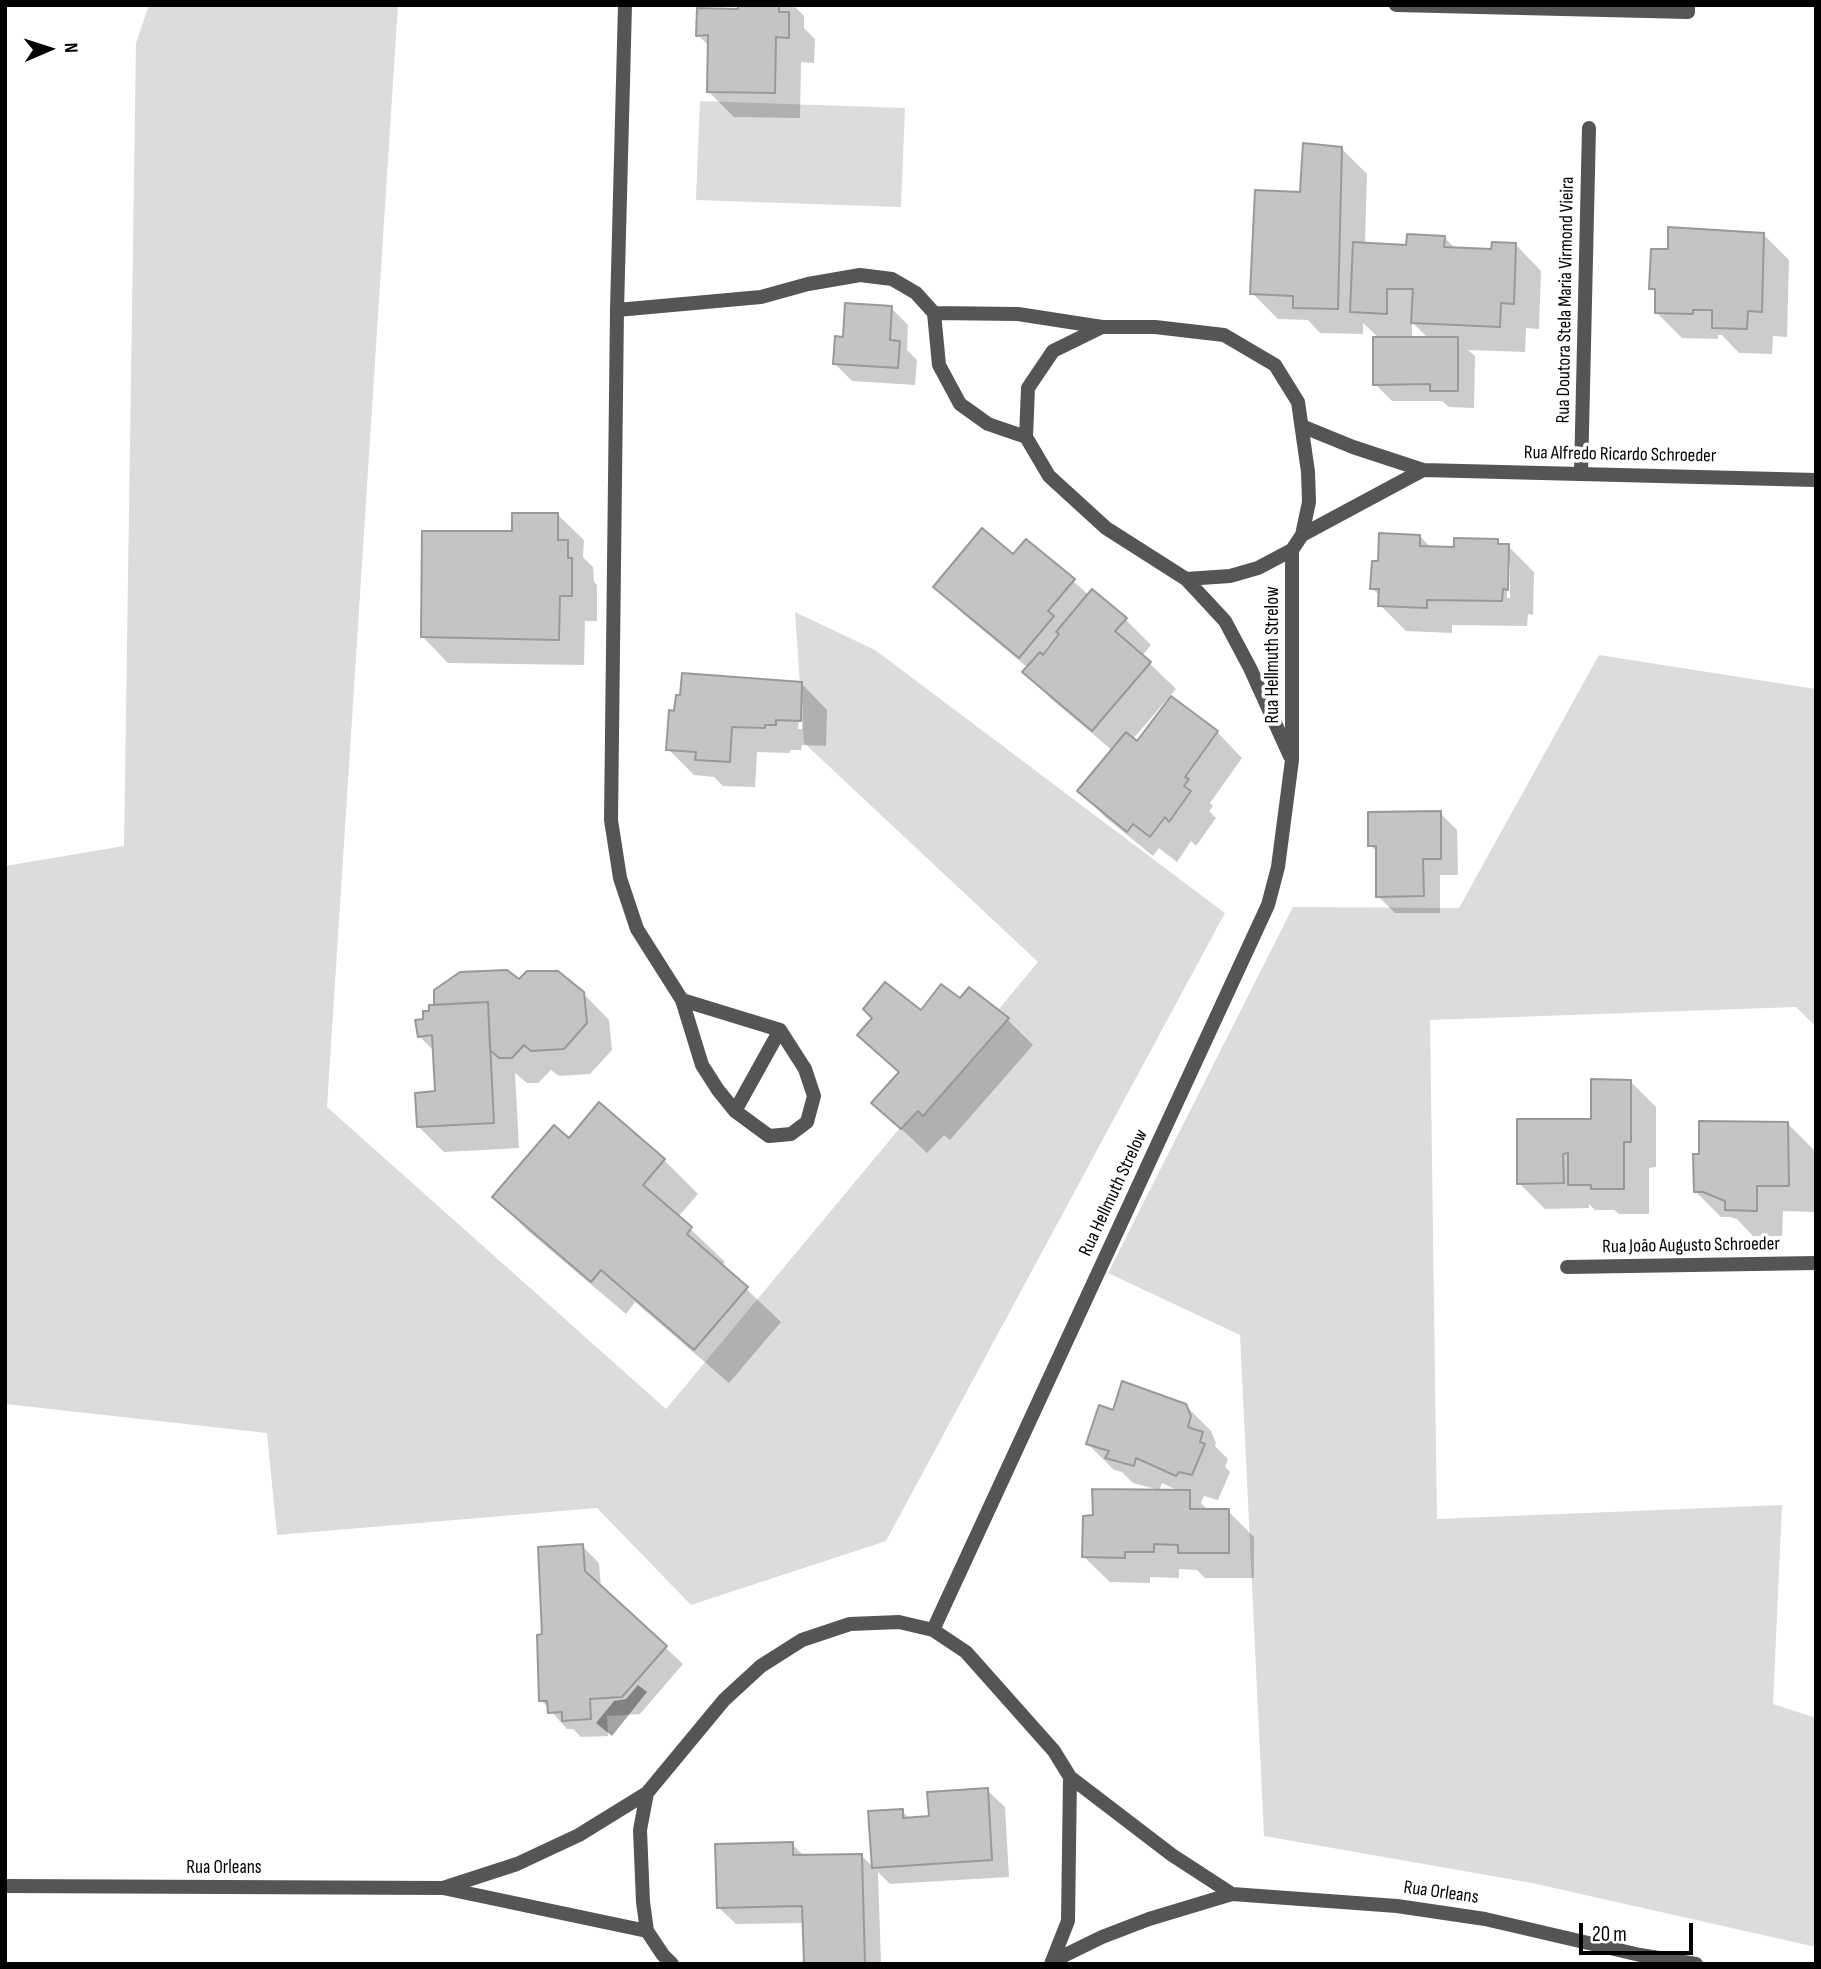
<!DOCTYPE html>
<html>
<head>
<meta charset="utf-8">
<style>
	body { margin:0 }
	#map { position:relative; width:1821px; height:1969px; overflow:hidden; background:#fff; font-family:"Sofia Sans Condensed",sans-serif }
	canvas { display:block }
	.frame { position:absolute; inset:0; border:7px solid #000; pointer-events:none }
	.north { position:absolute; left:14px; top:14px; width:70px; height:70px; -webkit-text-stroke:5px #fff; paint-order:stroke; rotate:87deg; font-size:19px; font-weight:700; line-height:28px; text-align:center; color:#000 }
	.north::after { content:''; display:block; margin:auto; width:24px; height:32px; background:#000; clip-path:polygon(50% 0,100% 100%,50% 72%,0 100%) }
	.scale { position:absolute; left:1579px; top:1923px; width:114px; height:32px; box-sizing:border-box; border:4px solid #000; border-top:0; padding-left:9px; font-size:21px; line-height:24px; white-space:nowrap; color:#000; -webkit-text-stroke:5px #fff; paint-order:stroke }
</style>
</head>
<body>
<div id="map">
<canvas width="1821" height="1969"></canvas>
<div class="frame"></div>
<div class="north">N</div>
<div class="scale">20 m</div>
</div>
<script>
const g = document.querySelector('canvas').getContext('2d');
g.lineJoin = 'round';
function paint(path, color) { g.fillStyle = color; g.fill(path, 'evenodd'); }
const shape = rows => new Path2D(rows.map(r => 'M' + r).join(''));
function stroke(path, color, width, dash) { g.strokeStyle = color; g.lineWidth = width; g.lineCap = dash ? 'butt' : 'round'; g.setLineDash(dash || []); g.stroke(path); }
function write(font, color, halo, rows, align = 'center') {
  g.font = font + ' "Sofia Sans Condensed",sans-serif'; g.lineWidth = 7; g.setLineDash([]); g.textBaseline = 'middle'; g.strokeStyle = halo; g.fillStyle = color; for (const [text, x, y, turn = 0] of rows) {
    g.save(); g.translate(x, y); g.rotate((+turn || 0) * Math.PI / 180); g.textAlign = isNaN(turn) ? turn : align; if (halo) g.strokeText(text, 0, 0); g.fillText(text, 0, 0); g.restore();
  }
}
paint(shape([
	[149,5,398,5,327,1107,666,1409,1038,962,804,743,795,612,875,650,1225,913,886,1541,691,1605,597,1508,277,1535,267,1433,5,1404,5,866,124,846,136,43],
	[700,101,905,108,901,207,696,200],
	[1599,655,1816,689,1816,1027,1796,1007,1430,1020,1437,1519,1782,1505,1773,1704,1816,1718,1816,1947,1532,1883,1264,1836,1240,1335,1108,1273,1293,907,1459,908]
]), '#dcdcdc');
paint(shape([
	[638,1685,647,1692,612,1736,596,1723,614,1701,626,1699]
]), '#a3a3a3');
paint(shape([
	[740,5,793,5,804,16,804,28,815,39,814,63,801,62,800,118,734,117,708,91,709,46,698,35,740,10],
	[1341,148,1367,174,1365,244,1407,246,1444,237,1456,249,1493,250,1516,245,1541,271,1539,329,1526,328,1525,352,1468,350,1475,356,1474,408,1449,407,1442,401,1392,401,1375,384,1380,339,1363,323,1363,334,1320,333,1308,320,1278,319,1252,293,1302,194],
	[1412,322,1429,339,1412,339],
	[1763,234,1789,260,1787,337,1773,336,1772,354,1739,353,1722,335,1718,335,1718,339,1682,338,1656,312,1656,293,1651,288,1669,251],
	[891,308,908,325,907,350,917,360,915,385,852,381,835,364,845,339],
	[558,515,584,540,583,557,593,567,594,582,597,585,597,621,585,621,584,665,448,663,423,637,514,533],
	[1420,536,1431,548,1456,548,1497,541,1503,546,1508,546,1534,572,1533,615,1528,614,1527,626,1452,625,1452,633,1406,631,1380,605,1380,596,1372,588,1380,563],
	[1507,564,1510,564,1510,598,1507,598],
	[1026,541,1089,595,1092,592,1126,620,1151,645,1142,656,1176,689,1132,740,1137,744,1217,732,1242,758,1210,803,1213,806,1209,811,1216,818,1196,846,1191,841,1177,862,1159,848,1153,856,1105,817,1080,791,1113,751,1050,698,1025,672,1028,668,961,612,936,586,1013,556],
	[802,684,827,710,826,746,802,745,801,750,790,750,790,753,757,752,755,787,723,786,714,777,694,775,668,749],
	[800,705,803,705,802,729,798,729],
	[1440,813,1457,830,1458,875,1440,875,1440,913,1395,913,1378,896,1378,853,1370,845],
	[519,981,583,993,609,1020,612,1050,590,1074,559,1076,551,1070,538,1083,527,1083,515,1073,519,1148,444,1152,418,1126,437,1093,434,1051,419,1036],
	[960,1000,1008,1020,1033,1045,950,1140,944,1135,927,1153,874,1103,900,1074,859,1035],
	[1630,1081,1656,1107,1656,1167,1649,1168,1649,1214,1619,1214,1614,1210,1595,1210,1589,1204,1589,1208,1545,1209,1519,1183,1593,1121],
	[599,1105,664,1160,698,1194,678,1217,725,1262,722,1266,781,1322,729,1383,635,1302,626,1314,528,1231,494,1197,569,1140],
	[1788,1124,1814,1150,1814,1212,1783,1211,1782,1236,1753,1236,1737,1219,1730,1217,1721,1217,1695,1191],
	[1185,1405,1211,1431,1216,1443,1215,1446,1228,1459,1225,1467,1230,1472,1218,1500,1204,1496,1201,1503,1209,1511,1228,1511,1254,1537,1254,1578,1205,1578,1197,1570,1179,1569,1179,1578,1150,1577,1150,1583,1110,1582,1084,1557,1094,1517,1159,1490,1133,1483,1122,1472,1114,1470,1088,1444,1114,1412],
	[1162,1483,1181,1492,1159,1491],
	[582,1546,599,1563,601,1588,683,1664,640,1714,607,1716,608,1736,581,1737,573,1729,567,1729,541,1700,544,1636],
	[987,1790,1005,1807,1009,1877,890,1884,878,1872,881,1964,806,1964,805,1923,736,1924,718,1907,792,1844,804,1856,861,1855,873,1867,902,1811,910,1819,930,1818]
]), '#0003');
const building = shape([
	[738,5,779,5,779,12,789,12,789,38,776,37,775,93,707,92,708,35,696,36,697,8,738,9,738,5],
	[1303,143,1342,147,1338,309,1293,308,1293,296,1250,294,1255,190,1300,192,1303,143],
	[1668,227,1764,233,1762,312,1748,311,1747,329,1712,328,1712,310,1693,310,1693,314,1655,313,1655,289,1649,289,1651,249,1668,249,1668,227],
	[1407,234,1445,236,1444,247,1491,249,1492,242,1516,243,1514,304,1501,303,1500,327,1411,323,1413,289,1387,289,1387,314,1350,312,1353,242,1406,245,1407,234],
	[845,303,892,306,890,340,900,341,898,368,833,364,835,336,843,337,845,303],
	[1373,337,1458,337,1458,391,1430,391,1430,384,1373,385,1373,337],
	[512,513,558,513,558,540,568,540,568,558,572,558,572,596,560,596,559,640,421,637,422,531,512,531,512,513],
	[982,528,1013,554,1026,539,1075,579,1048,611,1054,616,1019,658,933,587,982,528],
	[1379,533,1420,535,1420,546,1454,547,1454,538,1498,539,1498,544,1509,544,1508,590,1503,589,1502,601,1427,600,1427,608,1378,606,1379,589,1370,589,1372,561,1378,561,1379,533],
	[1092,589,1127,618,1115,631,1151,662,1092,731,1022,672,1040,652,1043,655,1059,634,1056,632,1092,589],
	[682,673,802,682,801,721,776,720,776,725,765,725,765,728,732,727,730,762,695,760,696,752,666,750,669,710,674,711,676,695,680,695,682,673],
	[1171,696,1218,731,1185,777,1189,779,1184,786,1191,791,1169,822,1165,817,1150,837,1133,824,1127,832,1077,791,1126,732,1137,741,1171,696],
	[1441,811,1441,859,1423,859,1424,896,1376,897,1376,846,1368,846,1368,812,1441,811],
	[507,970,519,979,527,971,558,971,584,992,587,1023,564,1049,531,1051,524,1045,512,1058,499,1058,490,1050,488,1002,434,1005,434,990,460,972,507,970],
	[885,982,921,1010,941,984,960,998,969,987,1009,1018,923,1116,918,1111,901,1129,871,1103,899,1072,857,1035,872,1018,863,1009,885,982],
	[488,1002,494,1123,417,1127,415,1093,435,1091,432,1035,418,1037,415,1020,423,1019,423,1011,429,1011,429,1005,488,1002],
	[1591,1079,1631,1080,1631,1142,1624,1142,1624,1189,1591,1189,1591,1185,1568,1185,1568,1153,1563,1154,1564,1183,1517,1184,1517,1119,1591,1119,1591,1079],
	[599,1102,665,1159,643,1185,692,1227,687,1234,748,1287,694,1350,601,1270,591,1282,492,1197,554,1125,569,1138,599,1102],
	[1699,1121,1788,1122,1789,1186,1757,1186,1757,1211,1725,1210,1725,1201,1703,1192,1694,1192,1693,1154,1699,1154,1699,1121],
	[1122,1381,1186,1404,1191,1416,1188,1427,1203,1432,1200,1442,1205,1444,1192,1475,1179,1472,1176,1476,1136,1458,1134,1466,1105,1458,1109,1451,1086,1444,1099,1405,1113,1410,1122,1381],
	[1092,1489,1190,1490,1190,1509,1229,1509,1229,1553,1178,1553,1178,1545,1154,1544,1154,1552,1125,1552,1125,1558,1082,1557,1083,1516,1093,1515,1092,1489],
	[583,1544,585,1571,667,1646,622,1697,590,1699,591,1719,562,1721,562,1712,548,1713,547,1701,539,1701,537,1635,542,1634,538,1547,583,1544],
	[988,1788,992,1860,872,1868,868,1811,903,1809,903,1818,929,1816,927,1792,988,1788],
	[793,1842,793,1855,862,1854,865,1964,804,1964,802,1906,717,1908,715,1844,793,1842]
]);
paint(building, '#c4c4c4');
stroke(building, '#999', 2);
stroke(shape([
	[625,5,617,310,611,820,620,878,637,929,682,1000,702,1065,718,1090,735,1111,769,1136,791,1134,807,1122,814,1096,805,1069,780,1030,682,1000],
	[1396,5,1688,12,1688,5],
	[617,310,761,297,808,284,860,275,892,279,916,293,934,313,939,365,960,404,988,424,1026,437],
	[934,313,1018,314,1102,327],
	[1102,327,1155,327,1224,335,1275,365,1298,402,1308,472,1309,502,1302,535,1292,550,1258,568,1230,576,1186,579,1106,528,1049,476,1026,437,1028,388,1053,351,1102,327],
	[1304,427,1353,447,1423,470,1816,480],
	[1581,474,1589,128],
	[1302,535,1423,470],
	[1186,579,1225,621,1250,668,1290,756],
	[735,1111,780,1030],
	[1567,1267,1816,1263],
	[933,1630,1268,905,1278,867,1292,760,1292,550],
	[1070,1777,1172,1855,1232,1894],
	[5,1886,443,1888,647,1931],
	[443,1888,517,1864,579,1835,647,1793],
	[1053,1961,1102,1937,1149,1919,1232,1894,1397,1906,1485,1919,1640,1955,1696,1964],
	[672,1964,663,1955,647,1931,643,1902,640,1830,647,1793,724,1700,761,1666,802,1640,850,1624,899,1622,933,1630,966,1652,1054,1751,1070,1777,1068,1921,1051,1964]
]), '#555', 14);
write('19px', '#000', '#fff', [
	["Rua Doutora Stela Maria Virmond Vieira",1566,300,-89],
	["Rua Alfredo Ricardo Schroeder",1620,455,1],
	["Rua Hellmuth Strelow",1273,655,-90],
	["Rua Hellmuth Strelow",1114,1193,-65],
	["Rua João Augusto Schroeder",1691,1246,-1],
	["Rua Orleans",224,1868],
	["Rua Orleans",1441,1893,8]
]);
</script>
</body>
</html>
